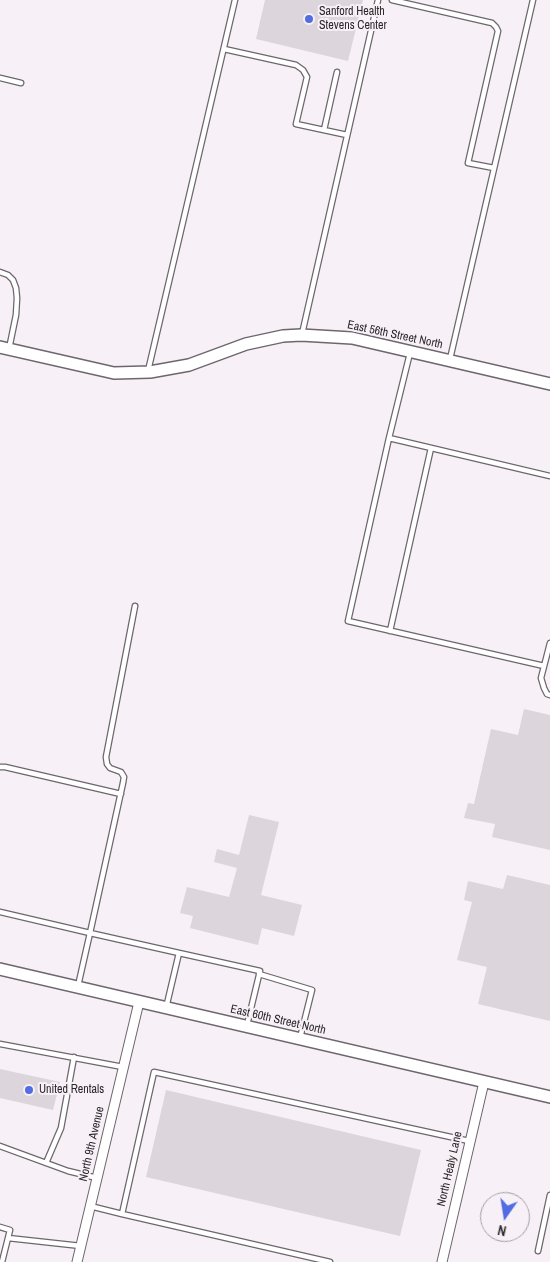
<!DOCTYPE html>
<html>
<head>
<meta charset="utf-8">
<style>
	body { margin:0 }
	#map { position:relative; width:550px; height:1262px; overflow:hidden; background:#f7f0f7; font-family:"Archivo Narrow",sans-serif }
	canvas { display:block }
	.north { position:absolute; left:480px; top:1192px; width:50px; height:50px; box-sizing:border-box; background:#f7f0f7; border:1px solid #a6a0a5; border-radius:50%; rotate:193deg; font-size:14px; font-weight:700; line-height:20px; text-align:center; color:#2c292b }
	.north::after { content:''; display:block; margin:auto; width:18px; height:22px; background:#526de2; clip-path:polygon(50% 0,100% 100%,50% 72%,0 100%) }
</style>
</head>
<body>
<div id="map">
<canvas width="550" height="1262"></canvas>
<div class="north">N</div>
</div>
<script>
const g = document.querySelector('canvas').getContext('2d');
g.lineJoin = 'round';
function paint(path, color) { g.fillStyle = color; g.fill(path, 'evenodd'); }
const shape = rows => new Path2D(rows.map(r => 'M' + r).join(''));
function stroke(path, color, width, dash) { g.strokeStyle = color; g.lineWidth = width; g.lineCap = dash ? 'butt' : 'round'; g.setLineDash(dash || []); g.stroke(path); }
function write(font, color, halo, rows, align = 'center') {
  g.font = font + ' "Archivo Narrow",sans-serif'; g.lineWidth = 4; g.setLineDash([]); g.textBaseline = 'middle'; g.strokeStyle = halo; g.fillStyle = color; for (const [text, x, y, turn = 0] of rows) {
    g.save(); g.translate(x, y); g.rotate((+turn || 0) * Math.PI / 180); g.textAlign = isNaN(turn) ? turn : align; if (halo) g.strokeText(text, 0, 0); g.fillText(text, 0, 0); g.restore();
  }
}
paint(shape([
	[265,0,363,0,348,61,256,39],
	[524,709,550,715,550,850,492,837,495,824,464,818,468,803,474,804,491,729,518,735],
	[249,815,279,822,261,895,302,905,294,936,262,928,258,945,190,928,193,916,180,913,187,887,229,897,237,868,214,862,217,849,239,855],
	[507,875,550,885,550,1021,478,1004,487,967,457,960,472,902,464,900,468,881,503,889],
	[0,1069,60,1082,53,1110,0,1098],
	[166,1090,421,1150,400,1236,146,1177]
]), '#ddd5dc');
const lane = shape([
	[392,0,492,23,496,27,498,31,468,163,494,168],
	[224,49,296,65,303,70,307,77,296,124,347,135],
	[0,78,21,83],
	[324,130,337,72],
	[0,272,8,275,13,280,16,288,17,298,16,315,9,349],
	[302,334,378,0],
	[410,353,389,438,348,621,544,666],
	[450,359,533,0],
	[148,371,235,0],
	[389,438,550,476],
	[390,631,431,448],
	[550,643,541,678,544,688,547,694,550,695],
	[0,767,5,767,121,794],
	[0,912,90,933,123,783,124,777,121,772,110,768,107,764,106,757,135,606],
	[259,974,312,990,300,1038],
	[78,986,90,933,179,953],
	[166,1008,179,953,260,971,247,1025],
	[0,1044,123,1067],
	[0,1146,68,1171,97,1178],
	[46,1163,61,1128,74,1057],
	[90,1206,122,1214],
	[0,1227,10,1230,2,1262],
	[8,1238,81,1246],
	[538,1251,550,1195],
	[330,1262,122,1214,154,1072,469,1141]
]);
const street = shape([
	[77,1262,139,1002],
	[442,1262,484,1082]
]);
const secondary = shape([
	[0,347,114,373,150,372,189,365,246,344,283,336,301,335,352,338,550,384],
	[0,969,550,1097]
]);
stroke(lane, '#6d676d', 7);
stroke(street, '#6d676d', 11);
stroke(secondary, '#6d676d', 14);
stroke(lane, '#fff', 4.5);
stroke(street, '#fff', 9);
stroke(secondary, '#fff', 11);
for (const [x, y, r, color] of [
	[309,19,5,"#526de2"],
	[29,1090,5,"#526de2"]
]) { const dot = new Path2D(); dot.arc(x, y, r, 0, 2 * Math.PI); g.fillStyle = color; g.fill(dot); stroke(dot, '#f7f0f7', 2); }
write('12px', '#2c292b', '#f7f0f7', [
	["Sanford Health",319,12],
	["Stevens Center",319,26],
	["United Rentals",39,1090]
], 'left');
write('12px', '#2c292b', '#f7f0f7', [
	["East 56th Street North",395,335,12],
	["East 60th Street North",278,1020,13],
	["North 9th Avenue",92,1144,-77],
	["North Healy Lane",450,1169,-77]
]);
</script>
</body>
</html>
